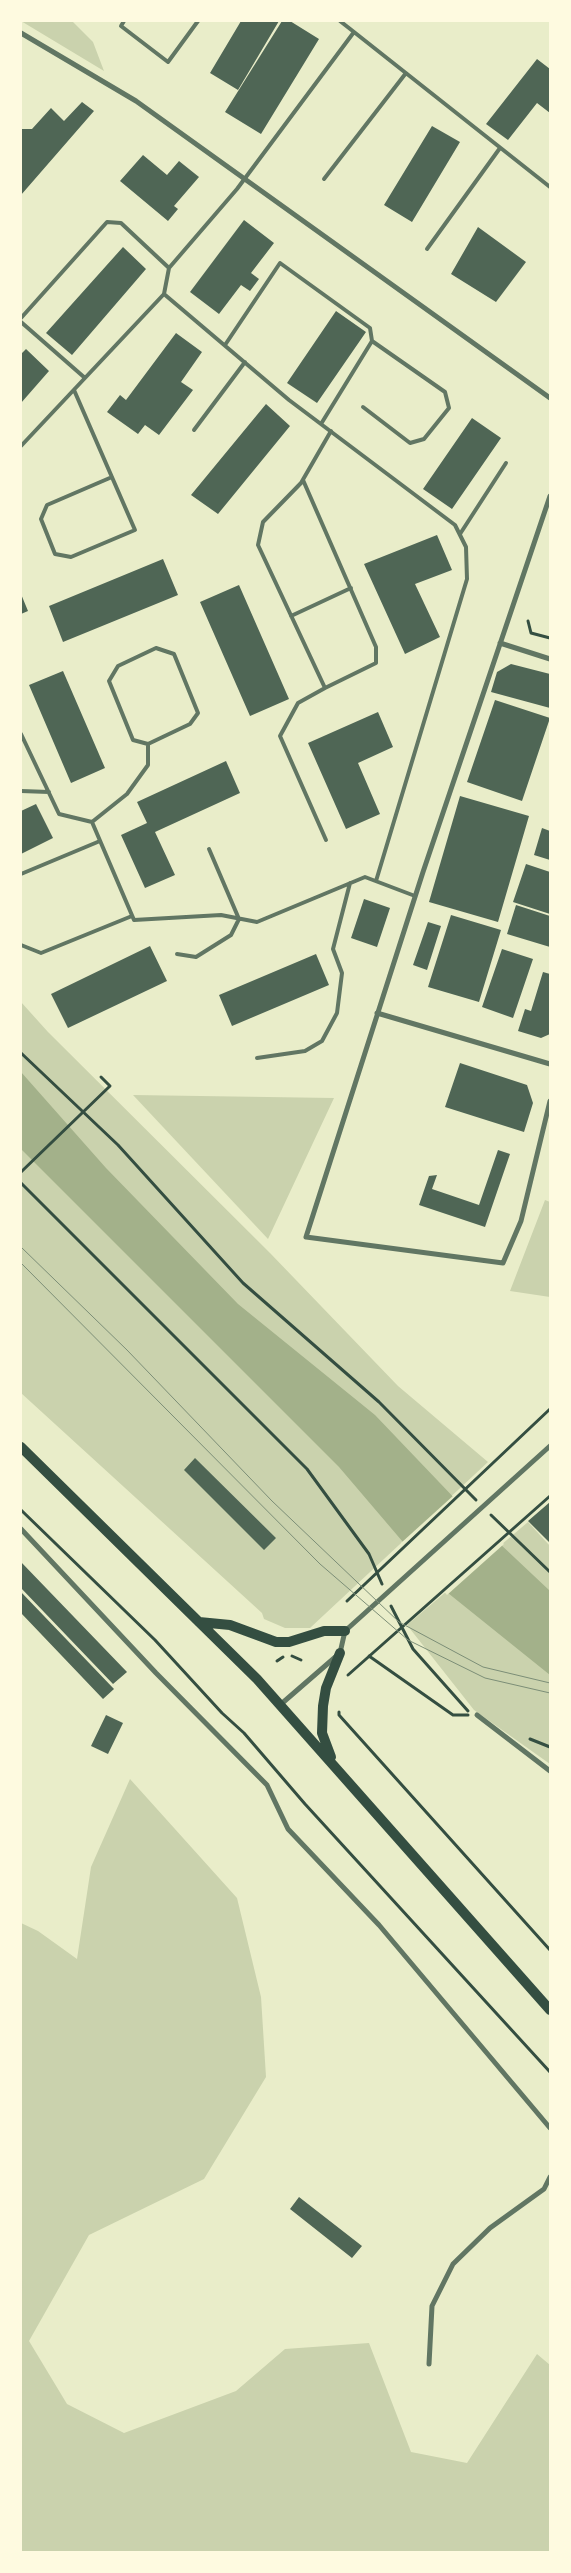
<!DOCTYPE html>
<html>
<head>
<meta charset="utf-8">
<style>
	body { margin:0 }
	#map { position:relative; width:571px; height:2573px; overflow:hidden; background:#e9edc9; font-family:Signika,sans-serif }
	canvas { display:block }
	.frame { position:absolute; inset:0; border:22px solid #fefae0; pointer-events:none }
</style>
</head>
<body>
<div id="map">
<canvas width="571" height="2573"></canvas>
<div class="frame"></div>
</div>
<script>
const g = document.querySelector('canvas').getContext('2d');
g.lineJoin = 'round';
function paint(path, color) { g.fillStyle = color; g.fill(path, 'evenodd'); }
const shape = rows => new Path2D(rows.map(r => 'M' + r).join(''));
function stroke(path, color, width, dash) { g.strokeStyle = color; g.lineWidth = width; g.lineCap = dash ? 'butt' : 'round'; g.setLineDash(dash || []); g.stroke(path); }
paint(shape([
	[21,21,72,21,93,42,104,71],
	[21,1002,48,1032,270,1253,398,1386,488,1462,310,1628,285,1628,264,1619,262,1613,21,1393],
	[133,1095,334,1098,268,1239],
	[545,1200,550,1202,550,1297,510,1291],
	[528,1522,550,1546,550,1764,474,1710,407,1625],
	[130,1779,237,1898,261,1997,266,2077,204,2179,89,2235,29,2341,67,2404,124,2433,236,2391,285,2349,369,2343,411,2452,467,2463,537,2354,550,2365,550,2552,21,2552,21,1923,38,1931,77,1959,91,1867]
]), '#cad2ad');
paint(shape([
	[21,1072,106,1168,238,1304,375,1415,481,1526,550,1591,550,1675,443,1589,339,1467,21,1149]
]), '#a3b18a');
paint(shape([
	[454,1495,504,1544,447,1595,401,1543]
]), '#e9edc9');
paint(shape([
	[241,21,279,21,238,90,210,73],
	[282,21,290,21,319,39,261,134,225,112],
	[537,59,550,69,550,113,537,103,508,140,486,124],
	[82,102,94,111,21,195,21,129,32,129,51,108,64,121],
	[432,126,460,142,412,222,384,205],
	[143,155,167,175,179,161,199,177,174,206,178,209,168,221,120,181],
	[244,220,274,243,251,273,259,279,250,291,241,285,219,314,190,292],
	[478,227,526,262,496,302,451,274],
	[123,247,146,269,72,355,46,333],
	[336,311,366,332,317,403,287,383],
	[176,333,202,352,181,382,193,390,159,435,145,425,138,434,107,412,120,395,126,400],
	[26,349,49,371,21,403,21,354],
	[266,404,290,426,218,514,191,495],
	[472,418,501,438,452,509,423,489],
	[437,535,452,570,415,584,440,637,405,654,364,564],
	[163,559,178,595,63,642,49,606],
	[239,585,289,699,250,716,200,602],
	[21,594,28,611,21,614],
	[511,664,550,674,550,708,491,692,497,672],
	[63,671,105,768,71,783,29,685],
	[495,700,550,718,522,801,467,782],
	[378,712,393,747,358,763,380,814,346,829,308,743],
	[226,761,240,793,155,832,175,875,145,888,121,835,147,823,137,802],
	[460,796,529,816,498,922,429,902],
	[36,804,53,838,21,854,21,811],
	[542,828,550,831,550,860,534,855],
	[526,864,550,872,550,914,513,902],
	[364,899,390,908,377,947,351,938],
	[516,905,550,916,550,947,507,934],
	[451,915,501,930,479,1002,428,987],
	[428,922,441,926,427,970,413,965],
	[150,946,167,981,68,1028,51,994],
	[502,949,533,959,513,1018,482,1007],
	[316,954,329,985,232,1026,219,995],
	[543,972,550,974,550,1034,541,1038,518,1031,525,1009,531,1011],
	[460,1063,527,1085,533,1103,524,1132,445,1107],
	[498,1150,510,1154,485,1227,419,1205,429,1176,437,1175,432,1189,479,1205],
	[195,1458,276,1538,264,1550,184,1470],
	[550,1502,550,1543,528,1521],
	[21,1562,127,1672,113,1684,21,1588],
	[21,1592,114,1689,103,1699,21,1613],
	[106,1715,123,1723,108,1754,91,1746],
	[299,2197,362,2246,352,2258,290,2209]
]), '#4f6655');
stroke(shape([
	[528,621,531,633,550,638],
	[21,1053,118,1145,243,1283,379,1402,476,1500],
	[21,1172,110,1086,101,1077],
	[21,1183,307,1469,369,1554,382,1584],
	[21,1510,155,1640,222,1713,244,1733,305,1804,550,2072],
	[491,1515,550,1572],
	[347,1601,550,1409],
	[391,1606,413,1649,468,1711],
	[292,1656,301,1660],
	[369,1656,453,1715,468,1715],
	[277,1661,283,1657],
	[348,1675,550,1496],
	[339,1712,339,1715,550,1950],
	[530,1739,550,1747]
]), '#344e41', 3);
stroke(shape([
	[124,21,121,26,168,62,198,21],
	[354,32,550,187],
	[324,179,406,73],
	[427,249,500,148],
	[164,294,289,400,455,525,466,547,467,579,376,881],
	[21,318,107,222,121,223,169,268],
	[21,322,85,378],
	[225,345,280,263,370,328,372,341],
	[74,390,135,530,71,557,55,554,41,519,47,505,112,477],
	[321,424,372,341,445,392,449,408,424,439,410,443,363,407],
	[194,430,245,362],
	[21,446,164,294,169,268,237,189,354,32,340,21],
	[303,480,376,647,376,663,325,688],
	[460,534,506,463],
	[291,616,351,588],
	[21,734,59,814,92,822,134,920,221,915,257,922,365,877,415,896],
	[21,791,49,792],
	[92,822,127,794,148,765,148,744,190,724,198,713,174,654,156,648,118,666,109,681,133,740,148,744],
	[326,840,280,736,298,703,325,688,258,545,263,522,301,483,331,431],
	[21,874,100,841],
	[21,945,41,953,132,916],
	[177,954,196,957,231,935,239,919,209,849],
	[257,1058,305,1051,322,1041,337,1013,342,973,333,949,350,883]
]), '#617663', 4);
stroke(shape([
	[21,33,136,101,550,398],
	[550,496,423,872,306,1237,503,1263,521,1221,550,1101],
	[500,643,550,659],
	[377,1013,550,1064],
	[21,1529,156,1673,267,1785,288,1829,379,1925,550,2128],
	[280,1705,340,1653,345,1631,550,1446],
	[477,1715,550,1771],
	[429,2364,432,2306,453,2264,490,2228,544,2189,550,2177]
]), '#617663', 5);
stroke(shape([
	[21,1447,257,1679,550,2010],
	[199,1622,230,1625,276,1642,289,1642,324,1631,345,1631],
	[331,1757,322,1733,323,1706,326,1688,340,1653]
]), '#344e41', 10);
stroke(shape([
	[21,1247,127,1350,272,1501,399,1622,483,1667,550,1683],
	[21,1263,320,1564,408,1640,485,1678,550,1693]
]), '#7c8e77', 1);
</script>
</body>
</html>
